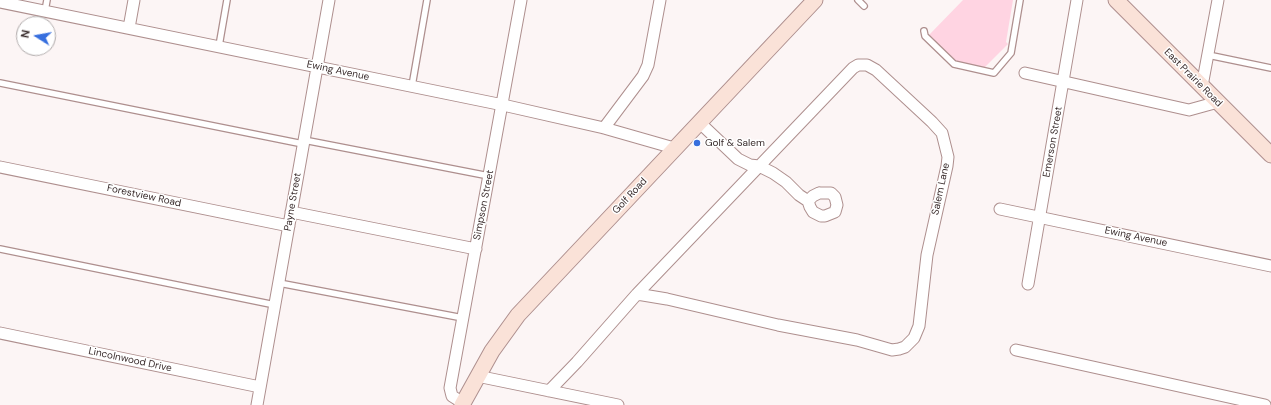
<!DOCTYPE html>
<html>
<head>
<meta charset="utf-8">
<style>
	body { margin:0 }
	#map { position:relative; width:1271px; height:405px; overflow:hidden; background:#fcf5f5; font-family:"DM Sans",sans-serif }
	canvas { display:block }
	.north { position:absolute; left:16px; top:16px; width:40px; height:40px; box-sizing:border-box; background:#fff; border:1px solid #b0abab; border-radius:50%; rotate:281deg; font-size:11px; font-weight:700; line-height:16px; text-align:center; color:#392c2c }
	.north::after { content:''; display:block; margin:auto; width:14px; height:18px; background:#376fde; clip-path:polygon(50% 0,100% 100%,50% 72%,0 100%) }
</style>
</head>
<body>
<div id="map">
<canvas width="1271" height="405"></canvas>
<div class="north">N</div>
</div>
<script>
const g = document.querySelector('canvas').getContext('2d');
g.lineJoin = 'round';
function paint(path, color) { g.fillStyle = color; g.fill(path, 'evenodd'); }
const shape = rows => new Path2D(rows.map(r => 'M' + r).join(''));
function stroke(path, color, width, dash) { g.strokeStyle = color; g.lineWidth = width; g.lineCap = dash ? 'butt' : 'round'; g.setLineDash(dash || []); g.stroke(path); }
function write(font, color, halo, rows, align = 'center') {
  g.font = font + ' "DM Sans",sans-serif'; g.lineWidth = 3; g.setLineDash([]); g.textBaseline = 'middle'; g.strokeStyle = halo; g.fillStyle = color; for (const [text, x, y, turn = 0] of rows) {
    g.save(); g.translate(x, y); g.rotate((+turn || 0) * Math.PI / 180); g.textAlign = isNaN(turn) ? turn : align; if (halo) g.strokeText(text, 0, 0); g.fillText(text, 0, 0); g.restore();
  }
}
paint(shape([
	[963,0,1013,0,1006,42,1008,44,984,68,956,61,929,35]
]), '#ffd4e2');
const lane = shape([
	[858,0,864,6],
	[45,11,47,0],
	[924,31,925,36,954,64,994,73,1011,53,1020,0],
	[219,46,227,0],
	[1208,55,1271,68],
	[0,83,303,144],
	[412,86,427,0],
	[304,140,489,176],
	[0,249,275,305],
	[279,283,463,318]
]);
const street = shape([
	[0,2,503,105,604,128,674,148],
	[129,28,134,0],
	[1025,73,1189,110,1218,102],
	[1202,86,1218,0],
	[699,122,738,159,750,165,759,166,773,173,786,182,799,195,808,201],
	[604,128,643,76,648,65,660,0],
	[0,167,289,226],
	[819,193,831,193,835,197,837,205,835,212,825,216,821,216,813,212,810,207,808,201,813,196,819,193],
	[1000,209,1271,266],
	[291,212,476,249],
	[1028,284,1077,0],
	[0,333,260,387],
	[1016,350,1265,405],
	[477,376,618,405],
	[549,391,577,362,637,294,853,68,858,65,867,65,876,70,932,122,942,133,948,157,947,166,927,255,919,326,914,338,905,347,899,349,892,350,857,340,778,325,667,299,637,294],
	[463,403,452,396,450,388,521,0],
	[257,405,329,0]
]);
const secondary = shape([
	[1116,0,1271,155],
	[462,405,492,351,518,315,815,0]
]);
stroke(lane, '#ae8f8e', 8);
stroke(street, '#ae8f8e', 13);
stroke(secondary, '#ae8f8e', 17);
stroke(lane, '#fff', 5.5);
stroke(street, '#fff', 11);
stroke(secondary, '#fae2d8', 15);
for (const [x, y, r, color] of [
	[697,143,4,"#376fde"]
]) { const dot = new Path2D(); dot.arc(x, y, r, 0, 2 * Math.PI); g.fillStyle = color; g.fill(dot); stroke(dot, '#fff', 1.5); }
write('10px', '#392c2c', '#fff', [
	["Ewing Avenue",338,71,12],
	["East Prairie Road",1193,78,45],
	["Emerson Street",1053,142,-80],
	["Salem Lane",941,189,-78],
	["Forestview Road",144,196,12],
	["Golf Road",630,196,-47],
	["Payne Street",293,202,-80],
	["Simpson Street",484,205,-79],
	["Ewing Avenue",1136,237,12],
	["Lincolnwood Drive",130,360,12]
]);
write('10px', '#392c2c', '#fff', [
	["Golf & Salem",705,143]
], 'left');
</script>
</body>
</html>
